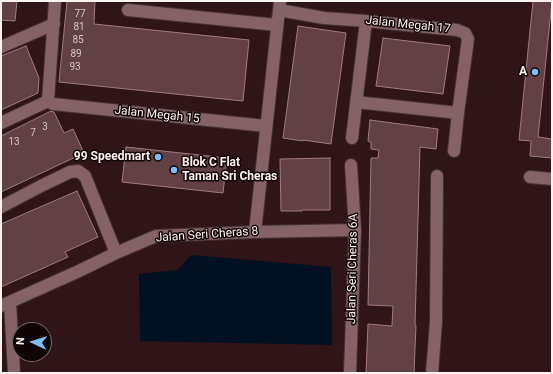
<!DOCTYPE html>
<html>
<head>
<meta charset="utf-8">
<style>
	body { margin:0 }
	#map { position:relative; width:553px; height:374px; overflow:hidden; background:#301518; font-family:Roboto,sans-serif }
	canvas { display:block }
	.frame { position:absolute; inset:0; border:2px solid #fef2f2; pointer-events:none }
	.north { position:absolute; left:12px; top:322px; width:40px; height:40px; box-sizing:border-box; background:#100506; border:1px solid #6f6464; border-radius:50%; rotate:274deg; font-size:11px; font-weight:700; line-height:16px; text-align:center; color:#fef2f2 }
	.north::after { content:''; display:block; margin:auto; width:14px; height:18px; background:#7bbef8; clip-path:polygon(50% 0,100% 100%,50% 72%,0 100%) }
</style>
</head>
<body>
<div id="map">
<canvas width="553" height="374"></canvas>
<div class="frame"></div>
<div class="north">N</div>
</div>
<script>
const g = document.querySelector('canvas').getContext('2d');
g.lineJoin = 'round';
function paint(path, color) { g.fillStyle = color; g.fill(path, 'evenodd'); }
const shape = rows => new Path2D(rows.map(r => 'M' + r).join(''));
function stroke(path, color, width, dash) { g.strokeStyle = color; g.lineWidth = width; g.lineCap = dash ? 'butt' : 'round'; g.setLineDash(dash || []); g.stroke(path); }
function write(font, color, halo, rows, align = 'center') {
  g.font = font + ' Roboto,sans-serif'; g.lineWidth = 3; g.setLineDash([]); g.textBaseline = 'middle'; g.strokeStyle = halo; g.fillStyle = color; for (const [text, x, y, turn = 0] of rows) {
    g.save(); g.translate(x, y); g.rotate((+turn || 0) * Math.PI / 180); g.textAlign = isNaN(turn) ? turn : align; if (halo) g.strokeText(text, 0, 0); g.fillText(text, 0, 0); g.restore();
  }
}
paint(shape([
	[191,255,331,267,332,345,140,341,139,274,177,270]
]), '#011121');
const building = shape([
	[1,1,17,1,15,21,1,20,1,1],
	[67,1,95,1,94,24,249,40,243,101,59,82,67,1],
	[533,1,552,1,538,137,552,139,552,158,530,156,531,141,519,140,533,1],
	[298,26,346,33,331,144,303,140,303,141,283,138,298,26],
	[383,38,450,46,443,94,376,86,383,38],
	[26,46,39,78,38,93,1,110,1,56,26,46],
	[51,111,54,112,64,133,73,129,84,153,1,192,1,136,51,111],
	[370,120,438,129,436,149,420,147,415,325,416,325,414,373,366,373,368,324,392,326,393,306,368,305,371,158,378,158,379,150,371,149,371,142,368,141,370,120],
	[126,147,227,158,223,193,122,182,126,147],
	[330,158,330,210,302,210,302,211,281,211,280,159,330,158],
	[77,191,98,237,65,252,68,257,1,287,1,224,77,191]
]);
paint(building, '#614143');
stroke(building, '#a07c7f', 1);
const minor = shape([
	[128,10,277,25],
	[279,10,324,18,366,21,457,30,465,33,468,39,458,113,454,151],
	[1,47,54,24],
	[48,101,53,104,266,126],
	[48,101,55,1],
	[356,102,458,113],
	[1,123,48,101],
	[352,138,366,21],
	[530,177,552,179],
	[1,207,43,185,70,172,78,171,85,176,116,253],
	[255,232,280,1],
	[10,302,14,373],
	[1,306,79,271,116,253,156,236,255,232,355,230],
	[350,373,355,230,351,165],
	[432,373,436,322,437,176]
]);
stroke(minor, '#453234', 14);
stroke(minor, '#856265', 12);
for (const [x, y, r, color] of [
	[535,72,4,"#7bbef8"],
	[158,157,4,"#7bbef8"],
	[174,170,4,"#7bbef8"]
]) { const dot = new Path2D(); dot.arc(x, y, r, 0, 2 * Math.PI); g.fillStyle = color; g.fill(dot); stroke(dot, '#100506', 1.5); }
write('10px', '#d7c6c6', null, [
	["77",80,14],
	["81",79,27],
	["85",78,40],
	["89",76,54],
	["93",75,67],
	["3",45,127],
	["7",33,133],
	["13",14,142]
]);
write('12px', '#fef2f2', '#100506', [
	["Jalan Megah 17",408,25,6],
	["Jalan Megah 15",157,115,6],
	["Jalan Seri Cheras 8",207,235,-4],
	["Jalan Seri Cheras 6A",353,269,-89]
]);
write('bold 12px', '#fef2f2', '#100506', [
	["A",527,72],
	["99 Speedmart",150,157],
	["Blok C Flat",182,163,"left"],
	["Taman Sri Cheras",182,177,"left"]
], 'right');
</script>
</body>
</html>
